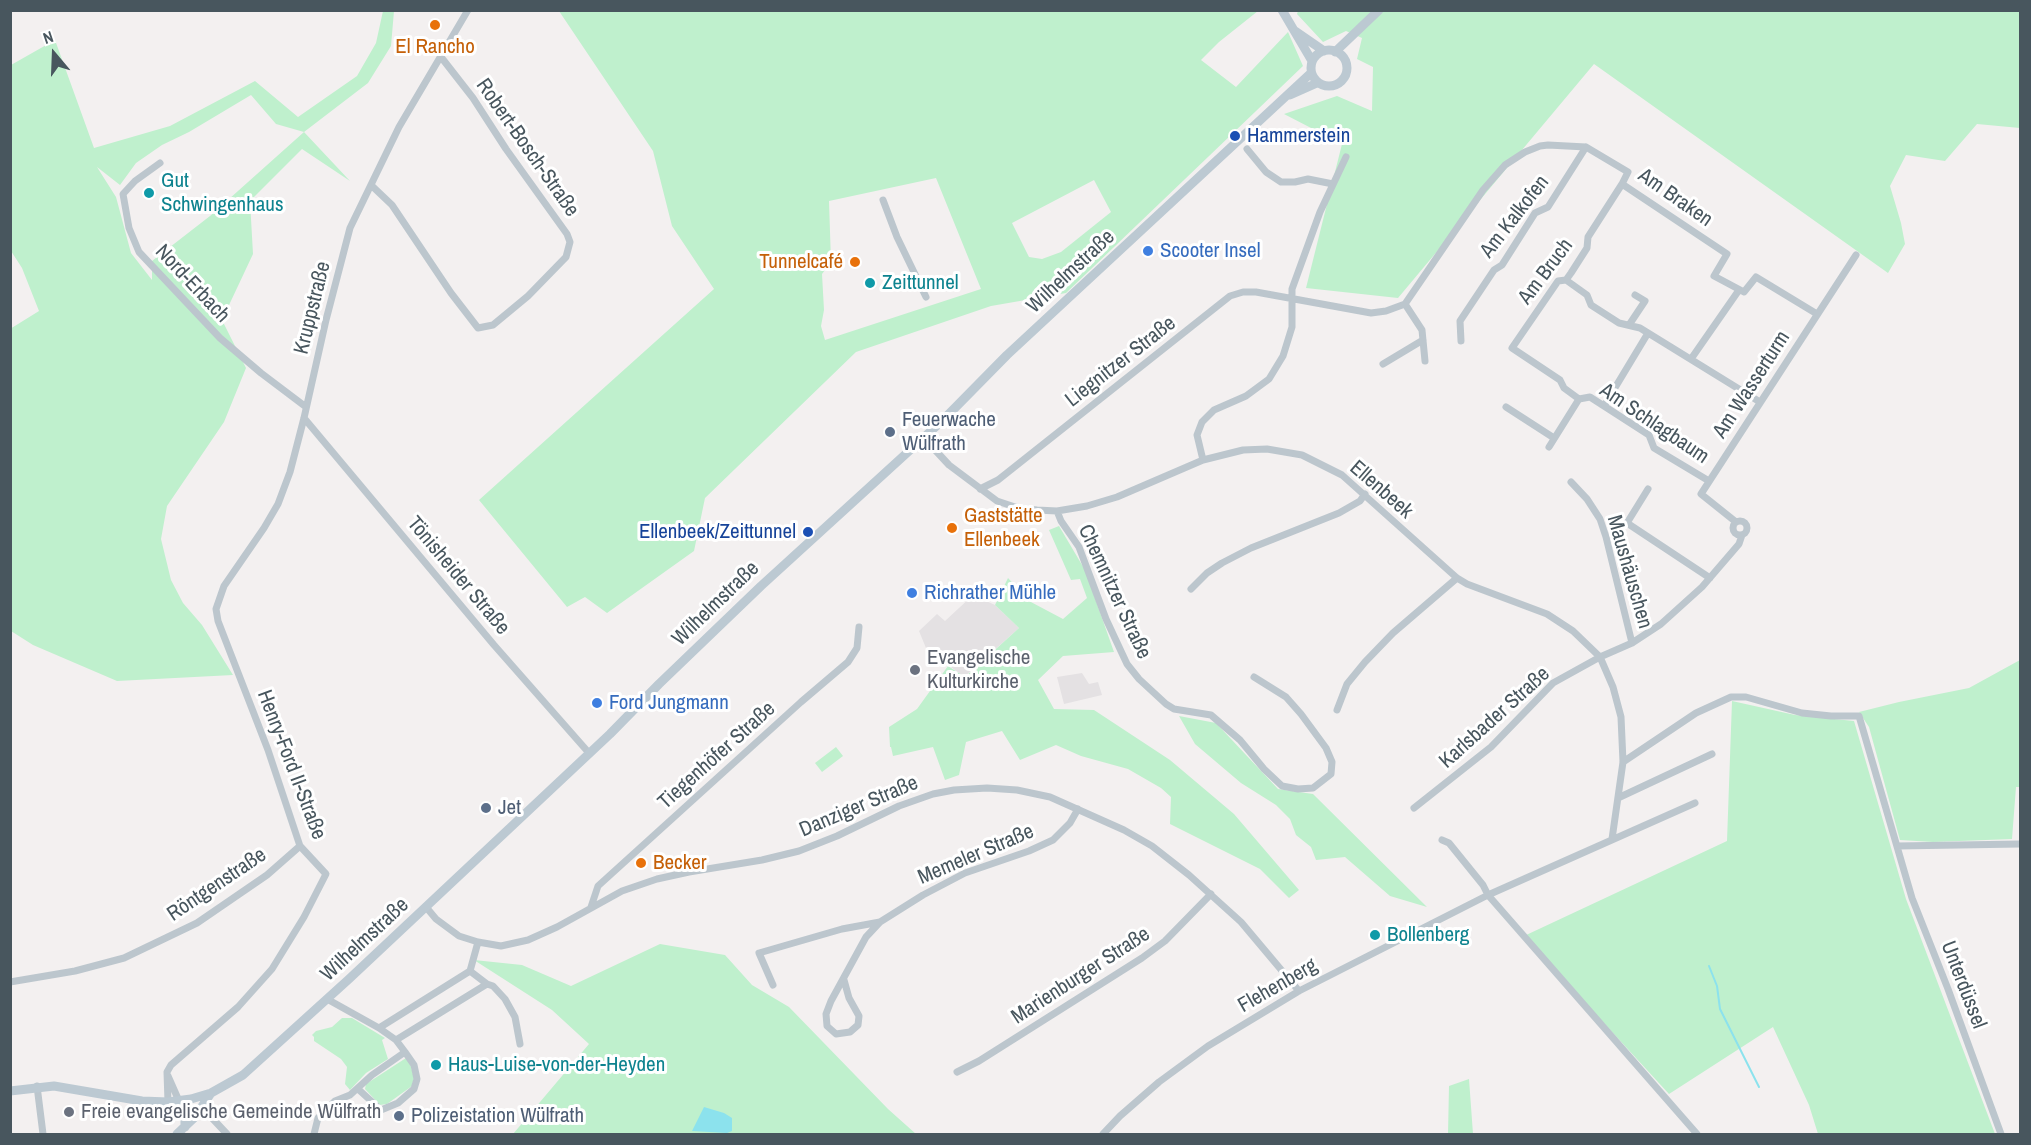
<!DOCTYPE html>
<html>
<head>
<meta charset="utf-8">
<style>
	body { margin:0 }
	#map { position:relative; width:2031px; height:1145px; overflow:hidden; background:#f3f0f0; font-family:"Archivo Narrow",sans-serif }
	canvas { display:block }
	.frame { position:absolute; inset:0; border:12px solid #48565e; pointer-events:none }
	.north { position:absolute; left:24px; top:24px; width:60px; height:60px; -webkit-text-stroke:4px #fff; paint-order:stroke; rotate:341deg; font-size:16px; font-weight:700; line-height:24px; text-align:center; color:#48565e }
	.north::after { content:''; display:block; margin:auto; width:21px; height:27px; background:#48565e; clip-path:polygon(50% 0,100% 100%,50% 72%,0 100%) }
</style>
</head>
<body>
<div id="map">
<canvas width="2031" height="1145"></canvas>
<div class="frame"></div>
<div class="north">N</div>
</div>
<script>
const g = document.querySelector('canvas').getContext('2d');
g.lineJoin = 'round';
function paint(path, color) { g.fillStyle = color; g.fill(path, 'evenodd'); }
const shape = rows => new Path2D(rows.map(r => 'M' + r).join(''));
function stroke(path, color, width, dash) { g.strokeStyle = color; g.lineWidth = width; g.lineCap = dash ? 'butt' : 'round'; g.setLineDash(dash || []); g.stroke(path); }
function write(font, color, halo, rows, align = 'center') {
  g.font = font + ' "Archivo Narrow",sans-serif'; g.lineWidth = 6; g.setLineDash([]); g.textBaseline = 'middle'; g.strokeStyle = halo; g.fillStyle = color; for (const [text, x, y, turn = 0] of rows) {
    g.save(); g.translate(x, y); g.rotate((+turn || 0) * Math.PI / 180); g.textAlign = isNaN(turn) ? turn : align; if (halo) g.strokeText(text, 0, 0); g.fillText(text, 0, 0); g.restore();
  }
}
paint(shape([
	[973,595,995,605,1019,628,964,677,926,648,919,631,937,614,945,621],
	[1082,673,1089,684,1098,682,1102,695,1064,704,1057,677]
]), '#e4e1e3');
paint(shape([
	[383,11,394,11,391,46,368,83,304,132,350,181,302,149,250,201,253,254,222,320,246,368,224,422,167,506,161,539,171,580,183,603,202,625,233,675,117,681,33,645,11,631,10,329,39,311,22,268,11,251,11,65,55,40,94,148,170,126,255,81,298,117,357,76,376,43],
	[251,95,276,124,304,132,210,216,152,261,152,280,131,253,116,197,97,167,120,185,136,163,162,145,189,132],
	[559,11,1258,11,1219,42,1201,60,1236,87,1288,32,1303,66,1066,293,991,306,856,352,705,498,694,551,607,613,585,597,567,607,479,500,714,289,672,226,653,151],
	[936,178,981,289,825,340,821,326,824,310,822,274,831,262,829,201],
	[1094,180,1111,212,1061,252,1042,259,1029,257,1012,223],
	[1298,11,2020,11,2020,128,1977,124,1945,161,1906,155,1890,186,1901,223,1905,244,1888,273,1594,64,1398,298,1306,288,1342,144,1284,114,1337,96,1372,111,1373,67,1357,59,1362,38,1346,31,1323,42,1297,14],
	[1059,526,1085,570,1114,652,1063,656,1038,680,1054,709,1094,710,1170,760,1234,814,1299,890,1289,898,1260,869,1170,824,1171,797,1161,788,1128,769,1081,756,1056,745,1020,760,1002,731,966,742,959,775,945,780,933,747,893,756,891,747,890,747,889,727,917,709,948,666,965,677,1019,628,995,605,1008,578,1029,601,1063,619,1087,598,1080,579,1071,580,1049,530],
	[2020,660,2020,787,2016,787,2012,839,1933,842,1900,840,1869,727,1859,712,1899,702,1969,688],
	[1732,701,1795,715,1854,721,1906,899,1995,1134,1818,1134,1809,1105,1773,1027,1669,1094,1524,936,1727,841],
	[1179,716,1216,723,1278,789,1313,794,1427,907,1390,896,1345,857,1316,860,1311,847,1296,835,1290,819,1276,805,1241,783,1195,744],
	[836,747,843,756,822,772,815,763],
	[660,944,725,955,752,985,789,1007,888,1109,916,1134,513,1134,589,1044,552,1010,474,960,522,965,571,986],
	[342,1018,352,1018,385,1038,382,1040,388,1059,366,1073,350,1090,345,1084,347,1067,341,1059,314,1041,314,1037,312,1035,316,1031,332,1027],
	[406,1058,410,1063,414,1078,412,1086,387,1104,380,1105,365,1089,366,1084],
	[1469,1079,1473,1134,1448,1134,1449,1086]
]), '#bff0cd');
paint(shape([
	[704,1107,724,1113,732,1118,732,1131,727,1133,692,1131]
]), '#8ce2ed');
stroke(shape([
	[1709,966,1717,986,1720,1009,1759,1087]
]), '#8ce2ed', 2);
stroke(shape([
	[1247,149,1266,172,1281,182,1295,182,1308,179,1333,184],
	[160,163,135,181,123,194,129,228,139,252,220,338,261,373,306,407],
	[1622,184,1588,237,1587,248,1571,273,1566,280,1558,281,1512,348,1560,380,1564,388,1579,399,1590,397,1649,435,1654,448,1709,481],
	[371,185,392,205,451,293,478,328,493,325,528,296,566,257,570,242,567,234,506,149,473,98,441,57],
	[883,200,897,237,926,297],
	[1566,280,1587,295,1591,305,1619,323,1640,328,1760,402],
	[1405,304,1422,330,1425,361],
	[1629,325,1645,301,1635,295],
	[1461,341,1460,321,1494,270,1502,265,1535,213,1548,207,1586,147],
	[1691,359,1739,290],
	[1383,364,1423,340],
	[1604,406,1648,333],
	[1506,407,1554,438],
	[304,418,494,645,589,753],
	[923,437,949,465,997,501,1018,508,1037,510,1057,511,1087,506,1117,497,1203,460,1243,450,1267,449,1302,455,1342,475,1457,578,1467,584,1547,614,1573,631,1600,657,1613,687,1621,717,1623,762,1612,839],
	[1549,447,1579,399],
	[1203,460,1197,435,1202,422,1214,410,1246,396,1269,379,1283,356,1292,327,1292,289,1320,212,1346,157],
	[1571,482,1587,499,1600,519,1606,537,1632,643],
	[980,489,998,480,1230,296,1243,292,1256,292,1371,313,1386,311,1405,304,1483,190,1505,165,1525,152,1540,146,1548,145,1586,147,1628,172,1622,184,1727,254,1714,276,1744,292,1756,277,1817,314],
	[1648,489,1627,523,1710,578],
	[1057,511,1061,521,1079,547,1106,619,1127,664,1139,679,1166,704,1174,709,1211,715,1240,740,1264,769,1282,786,1298,789,1313,788,1331,774,1332,762,1326,748,1301,714,1286,697,1254,677],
	'1733 528a7 7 0 1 1 14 0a7 7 0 1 1-14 0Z',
	[1736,522,1701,494,1856,255],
	[1191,589,1207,573,1222,563,1251,548,1339,513,1360,501,1365,494],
	[1337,710,1347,684,1365,662,1393,633,1457,578],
	[1623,762,1696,713,1731,697,1746,697,1802,713,1831,716,1859,716,1912,898,1948,989,2001,1134],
	[1618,798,1712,754],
	[1414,808,1491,747,1553,683,1600,657,1632,643,1661,624,1702,587,1739,544,1742,535],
	[1442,840,1449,843,1483,885,1488,895,1697,1134],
	[1897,846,2020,844],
	[426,907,436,919,459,936,478,942,501,946,528,940,557,927,622,891,657,879,689,872,762,860,799,851,837,836,899,806,933,794,954,790,987,788,1017,790,1050,797,1124,830,1152,846,1189,875,1241,922,1299,991],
	[591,907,598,886,801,702,848,662,857,648,859,627],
	[844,980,849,998,859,1016,858,1025,850,1032,836,1034,827,1026,826,1014,831,1001,866,937,880,922],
	[10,982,75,971,124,958,197,923,267,875,300,846],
	[487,984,493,986,505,999,515,1017,520,1044],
	[773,985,759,953,842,929,880,922,923,895,965,873,1029,851,1053,840,1070,823,1078,809],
	[379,1028,470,971],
	[396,1040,487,984,470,971,478,942],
	[957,1072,979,1061,1142,958,1165,941,1211,894],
	[168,1076,179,1101],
	[37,1086,43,1134],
	[358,1089,381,1110,398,1103,414,1089,417,1079,414,1065,405,1052],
	[168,1102,167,1072,171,1065,238,1007,272,969,304,917,326,874,300,846,268,750,218,621,216,609,224,586,264,528,278,504,290,472,304,418,326,320,350,228,399,127,468,10],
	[212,1118,227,1134],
	[314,1134,318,1118,335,1101,350,1095,372,1075,405,1052,396,1040,379,1028,327,999],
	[1103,1134,1120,1116,1159,1082,1208,1046,1299,991,1488,895,1695,803]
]), '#bcc6cd', 7);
stroke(shape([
	[1282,10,1312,61],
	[1295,31,1324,51],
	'1311 68a18 18 0 1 1 36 0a18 18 0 1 1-36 0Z',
	[1335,52,1379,10],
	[1290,95,1317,83],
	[10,1091,54,1086,142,1101,168,1102,191,1099,211,1093,243,1075,349,979,610,734,659,684,761,586,943,420,1007,355,1311,73],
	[179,1101,185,1118,185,1127],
	[177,1134,195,1117,211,1093]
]), '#bcc9d2', 9);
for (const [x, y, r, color] of [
	[435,25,6,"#e8710a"],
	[1235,136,6,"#1a4fb4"],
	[149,193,6,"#0f9aa8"],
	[1148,251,6,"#3f7fe0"],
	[855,262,6,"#e8710a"],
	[870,283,6,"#0f9aa8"],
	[890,432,6,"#5c6f8a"],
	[952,528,6,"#e8710a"],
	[808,532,6,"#1a4fb4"],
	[912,593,6,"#3f7fe0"],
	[915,670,6,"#6b7280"],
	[597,703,6,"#3f7fe0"],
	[486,808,6,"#5c6f8a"],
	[641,863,6,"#e8710a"],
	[1375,935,6,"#0f9aa8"],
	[436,1065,6,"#0f9aa8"],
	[69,1112,6,"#6b7280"],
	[399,1116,6,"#5c6f8a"]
]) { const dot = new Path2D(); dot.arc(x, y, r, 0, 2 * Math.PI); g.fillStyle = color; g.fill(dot); stroke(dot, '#fff', 2); }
write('21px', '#c56008', '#fff', [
	["El Rancho",435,47,"center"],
	["Tunnelcafé",843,262,"right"],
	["Gaststätte",964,516],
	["Ellenbeek",964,540],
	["Becker",653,863]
], 'left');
write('21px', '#164399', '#fff', [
	["Hammerstein",1247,136],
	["Ellenbeek/Zeittunnel",796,532,"right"]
], 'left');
write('21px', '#48565e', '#fff', [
	["Robert-Bosch-Straße",527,148,55],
	["Am Braken",1675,198,35],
	["Am Kalkofen",1515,217,-52],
	["Wilhelmstraße",1071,272,-43],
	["Am Bruch",1546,272,-53],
	["Nord-Erbach",192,284,47],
	["Kruppstraße",313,308,-76],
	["Liegnitzer Straße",1121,362,-38],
	["Am Wasserturm",1752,385,-57],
	["Am Schlagbaum",1654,424,34],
	["Ellenbeek",1381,490,41],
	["Maushäuschen",1629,572,74],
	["Tönisheider Straße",458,576,50],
	["Chemnitzer Straße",1114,592,65],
	["Wilhelmstraße",716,604,-44],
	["Karlsbader Straße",1495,718,-42],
	["Tiegenhöfer Straße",717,756,-42],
	["Henry-Ford II-Straße",291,765,69],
	["Danziger Straße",859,807,-23],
	["Memeler Straße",976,855,-23],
	["Röntgenstraße",217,885,-34],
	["Wilhelmstraße",365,940,-43],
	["Marienburger Straße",1081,976,-33],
	["Unterdüssel",1963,985,69],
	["Flehenberg",1278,986,-30]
]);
write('21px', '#0d838f', '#fff', [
	["Gut",161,181],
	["Schwingenhaus",161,205],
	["Zeittunnel",882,283],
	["Bollenberg",1387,935],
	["Haus-Luise-von-der-Heyden",448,1065]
], 'left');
write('21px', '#366cbe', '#fff', [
	["Scooter Insel",1160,251],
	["Richrather Mühle",924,593],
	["Ford Jungmann",609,703]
], 'left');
write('21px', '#4e5e75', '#fff', [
	["Feuerwache",902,420],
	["Wülfrath",902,444],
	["Jet",498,808],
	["Polizeistation Wülfrath",411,1116]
], 'left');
write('21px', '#5b616d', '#fff', [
	["Evangelische",927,658],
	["Kulturkirche",927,682],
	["Freie evangelische Gemeinde Wülfrath",81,1112]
], 'left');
</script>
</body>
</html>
